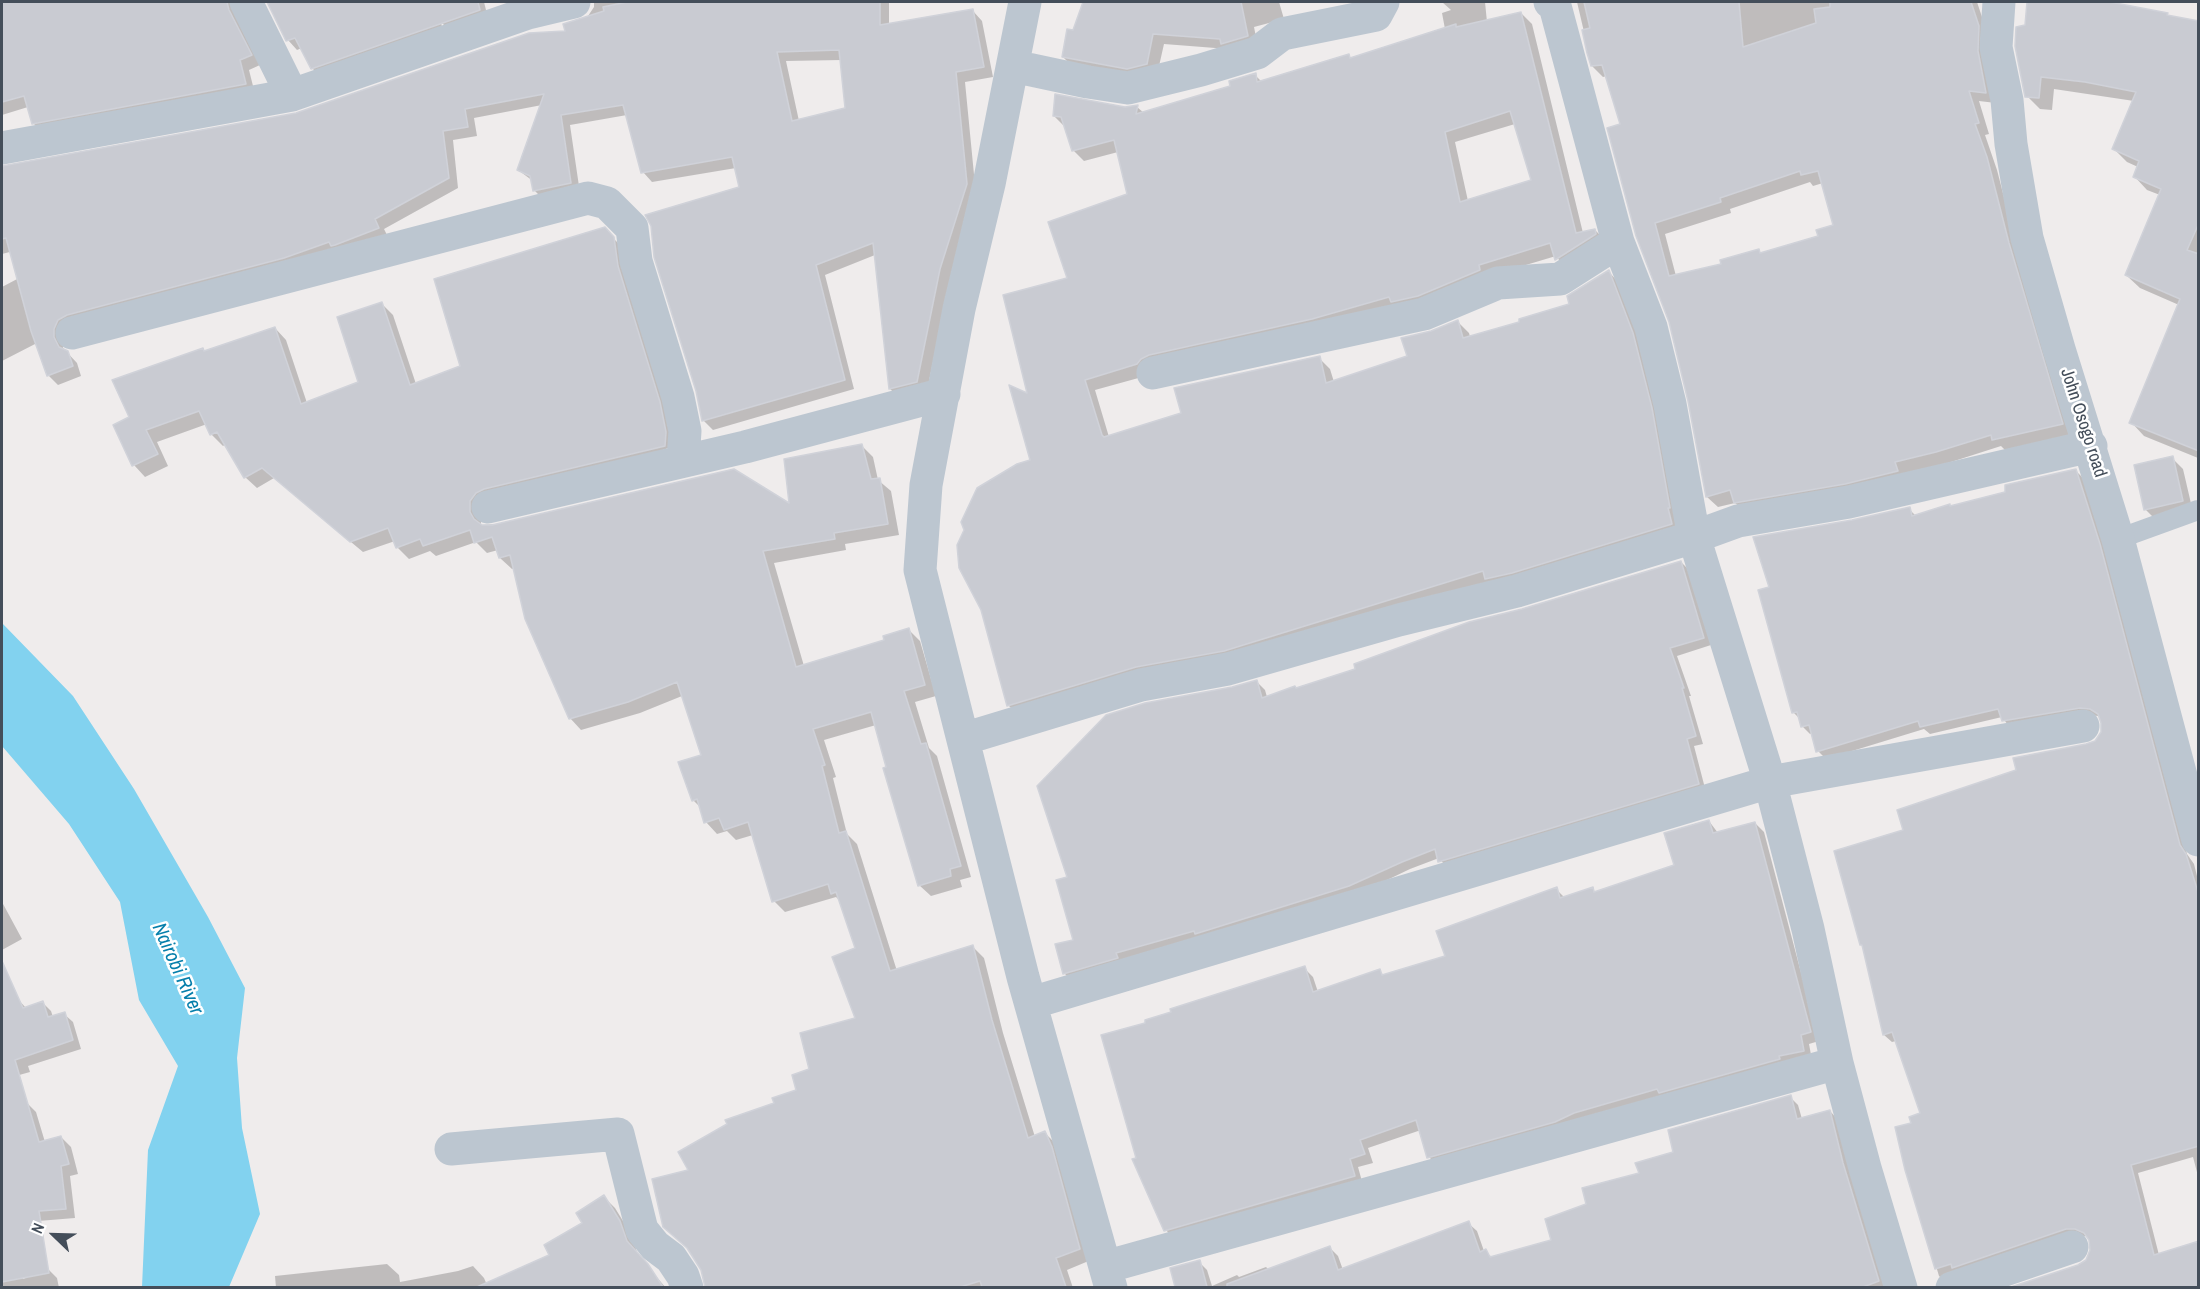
<!DOCTYPE html>
<html>
<head>
<meta charset="utf-8">
<style>
	body { margin:0 }
	#map { position:relative; width:2200px; height:1289px; overflow:hidden; background:#efecec; font-family:"Archivo Narrow",sans-serif }
	canvas { display:block }
	.frame { position:absolute; inset:0; border:3px solid #444e5a; pointer-events:none }
	.north { position:absolute; left:24px; top:1205px; width:60px; height:60px; -webkit-text-stroke:4px #fff; paint-order:stroke; rotate:293deg; font-size:16px; font-weight:700; line-height:24px; text-align:center; color:#444e5a }
	.north::after { content:''; display:block; margin:auto; width:21px; height:27px; background:#444e5a; clip-path:polygon(50% 0,100% 100%,50% 72%,0 100%) }
</style>
</head>
<body>
<div id="map">
<canvas width="2200" height="1289"></canvas>
<div class="frame"></div>
<div class="north">N</div>
</div>
<script>
const g = document.querySelector('canvas').getContext('2d');
g.lineJoin = 'round';
function paint(path, color) { g.fillStyle = color; g.fill(path, 'evenodd'); }
const shape = rows => new Path2D(rows.map(r => 'M' + r).join(''));
function stroke(path, color, width, dash) { g.strokeStyle = color; g.lineWidth = width; g.lineCap = dash ? 'butt' : 'round'; g.setLineDash(dash || []); g.stroke(path); }
function write(font, color, halo, rows, align = 'center') {
  g.font = font + ' "Archivo Narrow",sans-serif'; g.lineWidth = 5; g.setLineDash([]); g.textBaseline = 'middle'; g.strokeStyle = halo; g.fillStyle = color; for (const [text, x, y, turn = 0] of rows) {
    g.save(); g.translate(x, y); g.rotate((+turn || 0) * Math.PI / 180); g.textAlign = isNaN(turn) ? turn : align; if (halo) g.strokeText(text, 0, 0); g.fillText(text, 0, 0); g.restore();
  }
}
paint(shape([
	[2,623,73,696,134,789,208,917,245,988,237,1058,242,1128,260,1214,229,1287,142,1287,148,1150,178,1066,139,1000,120,902,69,824,2,746]
]), '#82d2ef');
paint(shape([
	[2,2,240,2,260,65,249,70,255,94,43,133,33,123,28,107,2,115],
	[268,2,436,2,444,35,322,78,312,68,302,48,297,50,288,40],
	[446,2,484,2,488,18,450,31,442,23],
	[594,2,889,2,889,25,973,11,982,21,993,77,965,82,976,195,950,279,927,391,900,398,890,389,875,255,825,275,854,389,713,430,703,420,741,188,736,168,652,182,643,172,627,115,570,125,580,193,544,200,534,190,533,181,518,170,542,105,474,118,477,136,453,140,458,188,384,229,388,237,63,339,63,348,77,363,81,376,58,385,48,375,37,343,2,361,2,287,125,222,2,254,2,168,296,115,566,33,588,16,594,7],
	[842,60,846,109,799,121,786,61],
	[1084,2,1279,2,1284,19,1254,27,1258,47,1228,49,1164,44,1157,75,1074,68,1063,57,1074,32],
	[1442,2,1485,2,1487,22,1521,13,1532,24,1583,233,1595,230,1606,241,1567,270,1556,256,1489,276,1490,281,1095,390,1109,437,1183,414,1319,358,1330,369,1334,382,1408,357,1432,333,1458,322,1469,333,1470,337,1521,323,1571,305,1609,272,1619,283,1644,345,1682,535,1019,716,1008,705,1032,461,1068,279,1128,195,1118,152,1084,161,1073,150,1065,127,1054,116,1137,107,1144,113,1232,87,1255,75,1262,82,1349,56,1352,59,1445,29,1442,13,1451,10],
	[1515,124,1533,181,1468,201,1455,142],
	[1577,2,1977,2,1989,38,1996,103,1979,101,1989,134,1985,135,1997,170,2019,255,2073,435,2005,450,2001,446,1948,463,1746,513,1735,503,1718,507,1707,497,1690,400,1622,125,1607,76,1603,77,1592,66],
	[1810,182,1813,186,1823,183,1835,226,1820,237,1762,254,1758,251,1723,265,1676,276,1665,234,1731,213,1730,209],
	[2029,2,2102,2,2167,14,2170,17,2198,23,2198,458,2144,436,2131,422,2179,305,2140,288,2126,275,2160,195,2147,190,2134,176,2138,167,2127,162,2114,149,2134,101,2054,89,2052,110,2040,109,2027,96,2026,26],
	[604,229,625,250,677,445,481,514,481,525,791,506,861,445,873,457,878,480,891,491,899,535,845,544,846,550,774,563,804,666,886,641,908,629,920,641,936,696,915,702,929,748,937,756,971,877,960,880,962,887,931,896,919,885,876,725,824,740,836,777,833,778,847,834,857,844,897,971,973,947,984,958,1003,1033,1035,1137,1045,1133,1056,1144,1091,1260,1067,1270,1073,1288,802,1288,793,1259,752,1271,756,1288,706,1288,690,1171,776,1104,798,1091,811,1070,857,1019,857,949,840,901,836,897,785,912,774,901,753,835,736,840,727,831,717,834,706,822,702,809,693,800,702,756,682,696,640,713,581,730,570,718,515,568,512,569,500,558,498,550,487,553,476,542,436,556,430,551,409,559,397,547,395,541,363,552,274,478,257,488,245,477,226,444,223,446,211,434,207,424,157,442,168,466,145,477,134,465,115,425,131,417,202,349,205,352,275,328,286,340,307,403,360,383,382,304,393,315,416,384,462,367],
	[2172,458,2183,469,2193,512,2157,521,2145,509],
	[2076,471,2084,479,2107,553,2187,854,2194,864,2198,880,2198,1176,2193,1157,2138,1173,2159,1255,2198,1242,2198,1288,2016,1288,2079,1266,2088,1260,2092,1250,2090,1238,2085,1236,2075,1236,1946,1283,1939,1276,1907,1170,1913,1124,1922,1114,1896,1041,1892,1042,1884,1035,1864,947,1905,831,2096,742,2102,733,2103,723,2098,716,2088,715,2011,729,2002,717,1930,734,1924,729,1826,759,1818,751,1813,733,1810,734,1802,726,1800,719,1793,712,1771,588,1852,522,1909,509,1916,516,2007,493],
	[1681,562,1689,570,1711,645,1677,656,1691,696,1689,696,1703,744,1694,746,1706,792,1448,869,1439,858,1410,869,1358,894,1072,981,1064,973,1075,941,1069,878,1232,689,1257,682,1265,690,1267,697,1297,689,1357,670,1523,610],
	[1709,821,1718,833,1755,823,1764,832,1819,1041,1809,1044,1812,1060,1438,1166,1429,1157,1421,1130,1368,1148,1373,1163,1358,1167,1363,1185,1174,1239,1166,1230,1137,1158,1147,1024,1304,968,1313,977,1318,992,1379,971,1385,976,1447,957,1556,889,1565,898,1593,889,1596,893,1676,866],
	[2,902,22,939,2,950],
	[2,968,12,1000,17,998,26,1008,42,1002,51,1011,53,1017,64,1014,73,1022,81,1049,28,1066,30,1072,5,1079,2,1075],
	[1790,1097,1798,1105,1802,1119,1830,1111,1838,1120,1885,1288,1177,1288,1172,1269,1199,1262,1207,1270,1212,1286,1237,1275,1239,1277,1266,1267,1269,1270,1330,1248,1338,1256,1343,1270,1468,1223,1477,1231,1484,1251,1492,1257,1553,1241,1588,1205,1675,1154],
	[27,1103,36,1112,45,1142,61,1137,71,1147,78,1174,70,1176,75,1218,26,1222,16,1213,2,1163,2,1110],
	[604,1197,615,1208,631,1234,638,1255,666,1288,276,1288,275,1276,387,1264,399,1275,400,1282,458,1271,473,1266,484,1278,487,1285,552,1256,584,1224],
	[2,1240,23,1279,48,1269,57,1278,59,1288,2,1288]
]), '#0003');
const building = shape([
	[2,2,227,2,229,10,252,55,240,60,246,84,32,124,24,96,2,102,2,2],
	[267,2,478,2,480,10,311,69,295,38,286,41,267,2],
	[627,2,880,2,880,25,973,9,984,67,956,72,967,184,940,269,917,382,889,389,873,243,816,265,845,380,702,421,696,391,654,257,651,226,645,215,739,187,732,157,641,173,623,105,561,115,571,183,533,191,530,176,517,170,544,94,465,109,468,127,443,131,449,178,375,219,379,228,335,245,331,246,329,242,284,258,67,315,58,320,54,329,54,337,59,347,68,351,73,366,47,376,31,331,6,238,2,239,2,166,296,113,529,33,565,31,563,24,604,11,603,7,627,2],
	[839,50,845,108,792,121,777,52,839,50],
	[1083,2,1241,2,1248,36,1221,44,1220,39,1153,34,1147,64,1127,69,1062,57,1067,29,1073,30,1083,2],
	[1584,2,1739,2,1743,47,1816,23,1814,9,1830,7,1830,2,1971,2,1979,26,1978,51,1986,93,1969,91,1979,123,1975,124,1987,157,2009,243,2063,424,1992,440,1991,435,1936,452,1895,462,1898,471,1845,484,1734,503,1730,490,1706,497,1688,401,1669,322,1636,236,1607,128,1620,124,1602,65,1591,66,1587,53,1582,30,1590,28,1584,2],
	[1800,171,1801,175,1818,171,1833,225,1816,230,1818,236,1760,253,1759,249,1720,260,1721,264,1669,276,1655,223,1721,202,1720,198,1800,171],
	[2027,2,2110,2,2168,13,2167,15,2199,21,2199,223,2187,250,2199,254,2199,451,2129,423,2180,299,2125,275,2161,189,2133,177,2139,161,2112,149,2136,92,2085,82,2041,77,2039,98,2025,97,2015,46,2016,27,2025,25,2027,2],
	[1521,12,1576,233,1595,229,1596,234,1555,260,1550,243,1479,265,1480,270,1418,296,1391,302,1389,297,1312,319,1149,355,1141,359,1137,364,1085,380,1102,435,1104,437,1181,413,1174,388,1320,356,1326,383,1407,356,1401,338,1431,331,1458,320,1463,338,1519,322,1519,319,1569,304,1567,296,1609,270,1633,333,1652,408,1670,508,1668,508,1672,524,1512,573,1485,579,1483,571,1224,651,1136,667,1007,706,981,610,959,568,957,545,964,530,961,522,977,488,1017,464,1030,460,1009,385,1027,393,1003,295,1067,278,1048,222,1127,194,1114,140,1072,151,1061,117,1053,116,1055,94,1125,107,1138,105,1136,114,1230,86,1229,81,1256,73,1257,82,1349,54,1350,58,1456,24,1456,27,1521,12],
	[1510,111,1531,180,1460,202,1445,132,1510,111],
	[605,227,614,237,618,266,660,402,666,432,665,446,484,489,476,493,470,501,470,512,474,519,482,525,492,525,734,469,789,503,784,459,862,444,871,479,880,478,888,524,834,533,835,539,763,551,796,667,884,640,883,636,909,628,925,685,904,691,921,744,926,743,961,866,950,869,951,876,918,886,883,768,886,767,871,712,813,729,825,765,822,766,839,833,846,831,890,971,973,945,992,1020,1028,1138,1045,1131,1052,1147,1080,1249,1056,1258,1066,1287,982,1287,980,1281,960,1287,705,1287,701,1270,687,1248,663,1227,652,1179,688,1170,678,1152,727,1124,725,1120,774,1103,772,1098,796,1090,792,1075,809,1069,800,1033,855,1018,832,957,855,948,836,892,831,894,828,884,772,902,748,822,724,830,719,818,704,823,697,799,692,801,678,762,701,755,677,682,628,702,569,719,525,619,510,555,499,558,492,537,474,543,470,530,423,546,420,539,396,548,388,528,350,542,262,468,244,478,217,432,210,435,199,411,146,430,158,454,132,466,113,425,129,417,112,380,203,348,204,351,275,327,301,404,358,382,337,317,382,302,410,385,460,366,434,279,605,227],
	[2173,456,2183,501,2144,510,2134,465,2173,456],
	[2076,469,2100,544,2180,845,2186,854,2199,895,2199,1146,2131,1165,2154,1255,2199,1241,2199,1287,2011,1287,2078,1265,2086,1260,2090,1250,2089,1240,2084,1233,2075,1229,2066,1229,1952,1268,1951,1264,1935,1269,1905,1170,1895,1127,1911,1123,1909,1117,1920,1113,1892,1032,1883,1035,1862,945,1860,945,1834,851,1903,830,1897,810,2016,770,2013,758,2086,744,2095,741,2101,732,2101,723,2098,714,2090,709,2080,708,2002,721,1998,709,1920,727,1918,721,1816,752,1809,725,1801,727,1797,712,1792,713,1758,590,1769,587,1753,537,1852,520,1910,507,1912,516,1950,504,1950,506,2005,492,2005,485,2076,469],
	[1681,561,1704,638,1670,648,1684,688,1682,688,1696,736,1687,739,1699,784,1438,862,1435,849,1402,862,1349,886,1195,934,1194,931,1116,953,1118,958,1063,974,1055,944,1073,940,1056,880,1067,877,1037,786,1106,715,1145,703,1232,687,1257,680,1262,698,1295,686,1296,688,1355,669,1354,664,1469,622,1522,609,1681,561],
	[1709,820,1713,833,1755,822,1811,1032,1801,1035,1804,1051,1779,1056,1780,1059,1659,1093,1657,1089,1574,1113,1555,1122,1427,1158,1416,1120,1360,1140,1365,1154,1350,1159,1355,1176,1164,1231,1132,1159,1136,1158,1101,1035,1145,1023,1145,1020,1171,1012,1170,1009,1305,966,1313,992,1380,969,1382,975,1445,956,1436,931,1557,887,1560,898,1593,887,1594,892,1674,865,1664,833,1709,820],
	[2,961,23,1008,43,1001,48,1017,65,1012,73,1040,15,1060,39,1142,61,1136,69,1164,61,1166,66,1209,39,1211,49,1273,2,1282,2,961],
	[1791,1095,1797,1119,1830,1110,1843,1163,1879,1281,1863,1287,1227,1287,1227,1284,1330,1246,1338,1270,1469,1221,1480,1252,1486,1249,1490,1257,1551,1240,1545,1219,1586,1204,1582,1188,1639,1173,1635,1163,1673,1152,1668,1130,1791,1095],
	[604,1195,620,1221,627,1241,648,1264,663,1287,477,1287,549,1255,544,1245,582,1223,576,1213,604,1195],
	[1200,1260,1207,1287,1175,1287,1170,1268,1200,1260]
]);
paint(building, '#c9cbd2');
stroke(building, '#d0d2d9', 1.5);
stroke(shape([
	[2118,539,2198,510]
]), '#bcc6d0', 20);
stroke(shape([
	[246,2,292,95],
	[1025,2,989,184,959,309,926,485,920,570,1023,977,1111,1288],
	[1550,2,1555,6,1618,242,1651,327,1670,404,1694,537,1770,782,1808,929,1837,1063,1865,1168,1901,1288],
	[1999,2,1996,47,2007,100,2011,144,2027,238,2059,349,2118,539,2198,840],
	[1013,66,1088,82,1128,88,1201,70,1257,53,1282,34,1376,15,1383,2],
	[2,148,292,95,528,13,574,2],
	[72,333,588,198,607,203,632,228,636,261,678,397,685,431,683,461],
	[1153,373,1424,314,1498,283,1560,279,1618,242],
	[488,507,745,447,944,394],
	[963,739,1141,685,1228,669,1399,620,1517,591,1694,537,1738,521,1849,502,2091,446],
	[1031,1003,1770,782,2083,726],
	[451,1149,618,1134,642,1230,655,1246,671,1258,683,1276,687,1288],
	[1105,1267,1837,1063],
	[1952,1288,2072,1247]
]), '#bcc6d0', 33);
write('18px', '#444e5a', '#fff', [
	["John Osogo road",2083,423,72]
]);
write('italic 20px', '#067fab', '#fff', [
	["Nairobi River",177,969,66]
]);
</script>
</body>
</html>
